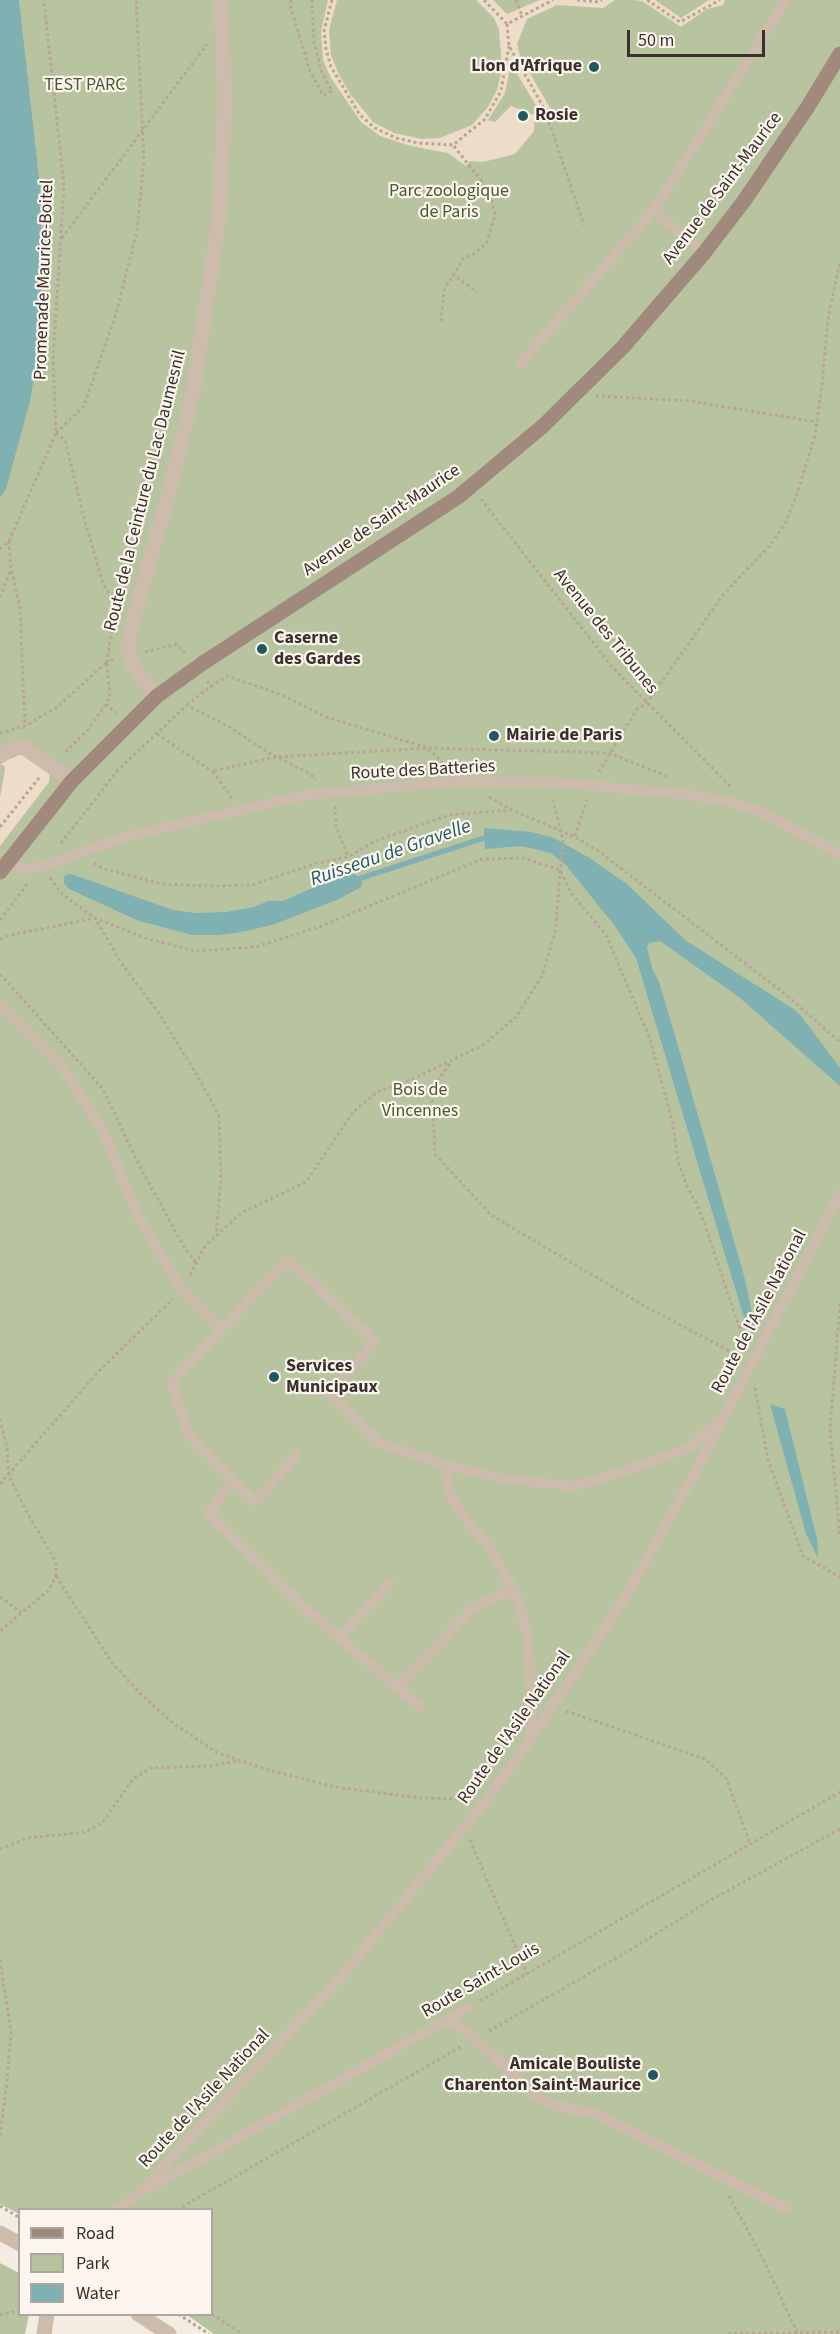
<!DOCTYPE html>
<html>
<head>
<meta charset="utf-8">
<style>
	body { margin:0 }
	#map { position:relative; width:840px; height:2334px; overflow:hidden; background:#f4ebe1; font-family:"Source Sans 3",sans-serif }
	canvas { display:block }
	.legend { position:absolute; left:18px; top:2208px; width:195px; height:108px; box-sizing:border-box; background:#fbf5ee; border:2px solid #aea6a0; margin:0; padding:8px 10px; list-style:none; font-size:18px; color:#3b302b }
	.legend li { display:flex; align-items:center; gap:12px; height:30px }
	.legend b { width:30px; border:2px solid #aea6a0 }
	.scale { position:absolute; left:627px; top:30px; width:138px; height:27px; box-sizing:border-box; border:3px solid #3b302b; border-top:0; padding-left:8px; font-size:18px; line-height:21px; white-space:nowrap; color:#3b302b; -webkit-text-stroke:4px #fbf5ee; paint-order:stroke }
</style>
</head>
<body>
<div id="map">
<canvas width="840" height="2334"></canvas>
<ul class="legend">
<li><b style="height:8px;background:#a18a7d"></b>Road</li>
<li><b style="height:16px;background:#b8c4a0"></b>Park</li>
<li><b style="height:16px;background:#7fb0b2"></b>Water</li>
</ul>
<div class="scale">50 m</div>
</div>
<script>
const g = document.querySelector('canvas').getContext('2d');
g.lineJoin = 'round';
function paint(path, color) { g.fillStyle = color; g.fill(path, 'evenodd'); }
const shape = rows => new Path2D(rows.map(r => 'M' + r).join(''));
function stroke(path, color, width, dash) { g.strokeStyle = color; g.lineWidth = width; g.lineCap = dash ? 'butt' : 'round'; g.setLineDash(dash || []); g.stroke(path); }
function write(font, color, halo, rows, align = 'center') {
  g.font = font + ' "Source Sans 3",sans-serif'; g.lineWidth = 4.5; g.setLineDash([]); g.textBaseline = 'middle'; g.strokeStyle = halo; g.fillStyle = color; for (const [text, x, y, turn = 0] of rows) {
    g.save(); g.translate(x, y); g.rotate((+turn || 0) * Math.PI / 180); g.textAlign = isNaN(turn) ? turn : align; if (halo) g.strokeText(text, 0, 0); g.fillText(text, 0, 0); g.restore();
  }
}
paint(shape([
	[0,0,840,0,840,2334,214,2334,187,2315,212,2314,212,2210,20,2210,19,2214,0,2204],
	[0,2263,19,2273,20,2314,29,2315,25,2334,0,2334]
]), '#b8c4a0');
paint(shape([
	[328,0,337,0,329,30,331,55,339,75,351,95,373,122,394,133,422,139,440,138,472,125,488,107,497,90,502,70,499,29,494,18,476,0,493,0,507,14,540,0,615,0,603,8,557,5,527,19,517,44,520,56,550,108,540,112,511,64,505,93,488,120,495,122,511,106,535,115,534,131,515,154,483,162,470,161,466,166,448,153,411,146,380,136,361,122,331,78,323,60,321,31],
	[632,0,655,0,681,18,709,0,725,0,723,5,707,9,681,27,642,1],
	[15,754,25,755,50,774,49,782,0,846,0,797,5,769,4,765,0,765]
]), '#ecdcc8');
paint(shape([
	[0,0,19,0,40,187,42,273,39,348,30,401,6,489,0,497],
	[484,828,531,832,554,838,588,857,627,884,685,940,795,1010,802,1017,840,1068,840,1086,739,997,660,941,649,943,647,947,652,968,659,982,677,1042,744,1276,753,1317,759,1324,753,1334,744,1318,636,958,615,926,565,864,551,853,522,846,485,849],
	[347,873,356,875,362,883,361,887,339,899,275,924,242,932,218,935,193,935,139,921,69,889,64,883,64,878,65,875,71,874,173,910,195,913,226,912,254,907,268,901,283,901],
	[770,1404,785,1409,817,1539,818,1558,806,1534]
]), '#7fb0b2');
stroke(shape([
	[352,881,484,838,491,838]
]), '#7fb0b2', 5);
stroke(shape([
	[291,0,290,5,310,71,323,95,332,91,322,73,314,42,312,0],
	[332,0,324,31,326,49,331,67,360,115,375,128,396,138,418,143,453,145,485,119,501,91,509,46],
	[484,0,507,24,553,0],
	[516,0,522,16],
	[577,0,599,2,602,0],
	[647,0,680,22,720,0],
	[507,24,509,46,545,110,584,225],
	[62,238,207,44],
	[452,274,477,292],
	[441,321,444,290,463,259,476,253,487,242,495,215,491,197,483,183,453,145],
	[596,396,690,401,817,422],
	[56,433,84,406,116,314,137,231,144,159,136,0],
	[56,433,65,440,84,518,103,584,115,603,107,662,115,659],
	[481,499,613,668,732,788],
	[9,541,11,569,20,607,25,727],
	[0,549,9,541,56,433,53,359,64,186,44,0],
	[0,597,10,571],
	[145,652,177,644,186,654],
	[207,681,211,686,228,676,284,696,326,717,428,748,447,767],
	[106,704,116,713],
	[187,705,211,686],
	[0,733,25,726,57,707,107,662,110,698,88,730,63,754],
	[157,734,212,771],
	[599,772,637,709,646,704,723,595,771,544,786,522,798,491,815,435,822,385,828,318,840,262],
	[489,797,512,810,575,837,597,850,785,994,840,1042],
	[232,798,212,771,276,757,428,748,609,753,669,777],
	[335,806,336,827,348,857],
	[0,827,39,778],
	[575,836,587,800],
	[61,843,118,770,187,705,231,728,269,753,309,773,316,780],
	[94,863,105,869,162,884,211,886,252,885,317,863,348,857,375,841,449,815,511,810],
	[50,878,63,895,95,918,145,938,195,951,255,947,319,927,482,859,523,858,560,870,571,893,606,935,650,1039,673,1124,678,1161,686,1184,697,1205,705,1225,745,1344],
	[0,920,28,883],
	[0,939,11,935,95,918,122,964,160,1015,197,1075,219,1116,221,1179,216,1235],
	[0,974,103,1089,139,1165,184,1247,196,1263],
	[450,1064,432,1087,435,1154,491,1215,648,1308,739,1356],
	[190,1275,205,1246,241,1213,306,1182,353,1112,377,1092,413,1079,483,1045,516,1017,542,976,555,933,563,840,552,797],
	[840,1304,830,1430,840,1538],
	[755,1388,768,1460,803,1556,840,1577],
	[0,1419,7,1447,9,1476,24,1507,56,1562,56,1576,49,1590,0,1631],
	[0,1484,98,1372,173,1299],
	[56,1576,113,1664,141,1694,173,1723,216,1752,262,1768,335,1787,422,1798,468,1799],
	[0,1597,21,1612],
	[566,1711,705,1759,726,1778,750,1844],
	[470,1840,527,1974],
	[0,1849,28,1838,85,1832,102,1823,133,1779,151,1768,210,1766,237,1761],
	[0,1960,11,2032,7,2082,0,2136],
	[480,2001,840,1792],
	[489,2031,625,1953,709,1901,840,1829],
	[729,2196,762,2257,798,2334],
	[0,2206,20,2218],
	[177,2210,462,2046],
	[178,2314,209,2334],
	[212,2314,242,2334],
	[0,2315,20,2310],
	[728,2334,840,2332]
]), '#b9a596', 3, [3, 3]);
stroke(shape([
	[654,210,704,253],
	[521,363,654,210,786,0],
	[7,861,22,869,41,867,128,836,306,795,461,781,548,782,673,793,716,799,755,809,840,854],
	[0,1005,62,1067,102,1129,138,1216,182,1290,222,1329],
	[297,1455,255,1502,188,1434,171,1383,288,1259,375,1342,329,1393,381,1444,449,1466,504,1479,575,1486,637,1467,690,1447,719,1420],
	[449,1466,446,1476,451,1497,467,1521,489,1546,514,1590,520,1606,528,1638,532,1699,531,1739],
	[232,1481,208,1514,306,1609,420,1707],
	[339,1638,390,1583],
	[397,1688,470,1611,482,1603,514,1590],
	[449,2019,479,2042,536,2096,549,2104,596,2114,785,2208],
	[148,2189,468,2008],
	[117,2210,137,2195,341,1977,486,1801,531,1739,623,1601,690,1482,840,1194]
]), '#cdbbac', 10);
stroke(shape([
	[157,696,134,668,128,649,130,632,169,492,194,387,218,224,225,104,221,0],
	[0,755,22,746,72,781]
]), '#cdbbac', 15);
stroke(shape([
	[44,2334,47,2314]
]), '#cdbbac', 15);
stroke(shape([
	[0,2233,20,2244],
	[138,2314,169,2334]
]), '#cdbbac', 15);
stroke(shape([
	[0,872,72,781,157,696,203,663,458,497,543,426,623,347,704,253,744,201,807,108,840,54]
]), '#a18a7d', 15);
for (const [x, y, r, color] of [
	[594,67,6,"#1f5a5e"],
	[523,116,6,"#1f5a5e"],
	[262,649,6,"#1f5a5e"],
	[494,736,6,"#1f5a5e"],
	[274,1377,6,"#1f5a5e"],
	[653,2075,6,"#1f5a5e"]
]) { const dot = new Path2D(); dot.arc(x, y, r, 0, 2 * Math.PI); g.fillStyle = color; g.fill(dot); stroke(dot, '#fbf5ee', 2); }
write('bold 18px', '#3b302b', '#fbf5ee', [
	["Lion d'Afrique",582,67,"right"],
	["Rosie",535,116],
	["Caserne",274,639],
	["des Gardes",274,660],
	["Mairie de Paris",506,736],
	["Services",286,1367],
	["Municipaux",286,1388],
	["Amicale Bouliste",641,2065,"right"],
	["Charenton Saint-Maurice",641,2086,"right"]
], 'left');
write('18px', '#4a5a2e', '#fbf5ee', [
	["TEST PARC",85,86],
	["Parc zoologique",449,192],
	["de Paris",449,213],
	["Bois de",420,1091],
	["Vincennes",420,1112]
]);
write('18px', '#3b302b', '#fbf5ee', [
	["Avenue de Saint-Maurice",723,189,-53],
	["Promenade Maurice-Boitel",45,280,-88],
	["Route de la Ceinture du Lac Daumesnil",146,491,-76],
	["Avenue de Saint-Maurice",382,521,-34],
	["Avenue des Tribunes",605,632,51],
	["Route des Batteries",423,771,-3],
	["Route de l'Asile National",760,1312,-62],
	["Route de l'Asile National",515,1728,-55],
	["Route Saint-Louis",481,1981,-30],
	["Route de l'Asile National",205,2099,-47]
]);
write('italic 20px', '#1f5a5e', '#fbf5ee', [
	["Ruisseau de Gravelle",391,854,-19]
]);
</script>
</body>
</html>
